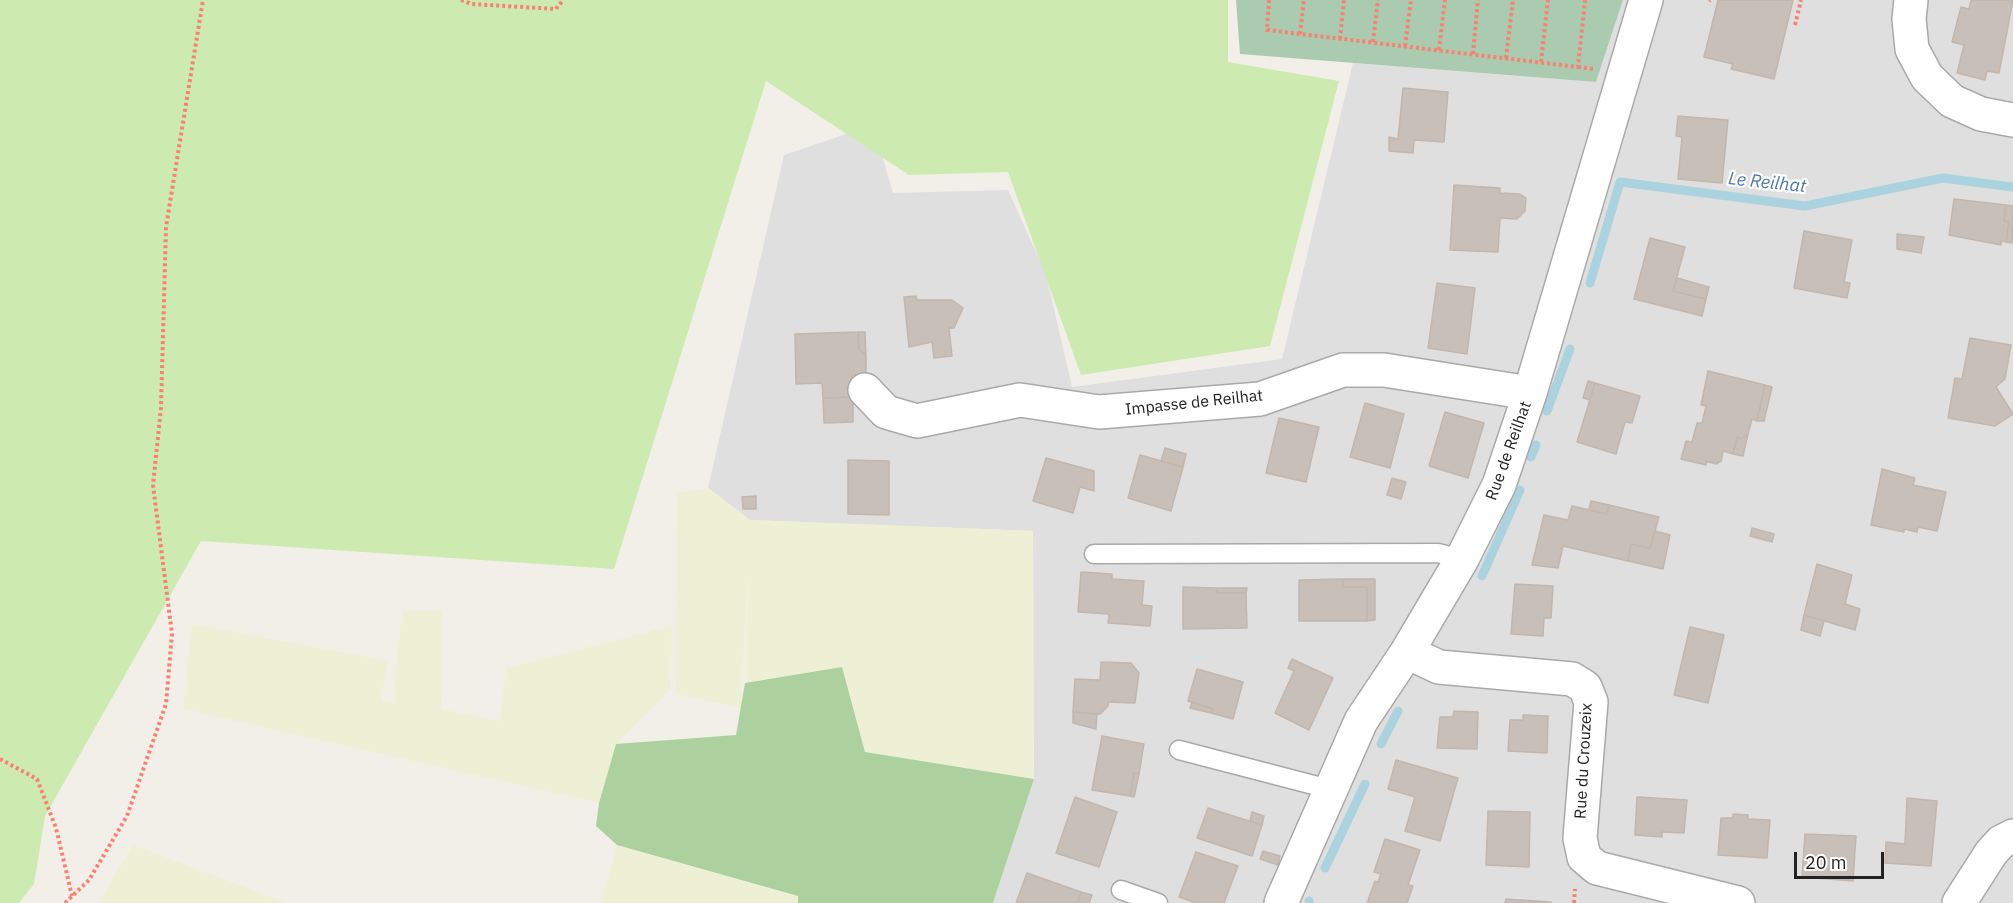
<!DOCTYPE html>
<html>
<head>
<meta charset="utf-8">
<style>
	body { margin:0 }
	#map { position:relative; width:2013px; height:903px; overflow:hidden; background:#f2efe9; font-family:"IBM Plex Sans",sans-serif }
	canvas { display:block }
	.scale { position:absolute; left:1794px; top:852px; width:90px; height:27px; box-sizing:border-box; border:3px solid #222; border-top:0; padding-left:8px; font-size:18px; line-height:21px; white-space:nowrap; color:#222; -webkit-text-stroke:4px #fff; paint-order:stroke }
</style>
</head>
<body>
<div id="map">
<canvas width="2013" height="903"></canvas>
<div class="scale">20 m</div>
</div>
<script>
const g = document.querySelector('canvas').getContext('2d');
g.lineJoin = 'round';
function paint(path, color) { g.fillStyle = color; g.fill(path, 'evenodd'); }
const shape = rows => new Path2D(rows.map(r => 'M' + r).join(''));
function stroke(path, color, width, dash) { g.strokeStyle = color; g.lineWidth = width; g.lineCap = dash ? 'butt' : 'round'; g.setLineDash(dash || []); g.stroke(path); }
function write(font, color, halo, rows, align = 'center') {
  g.font = font + ' "IBM Plex Sans",sans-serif'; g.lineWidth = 4.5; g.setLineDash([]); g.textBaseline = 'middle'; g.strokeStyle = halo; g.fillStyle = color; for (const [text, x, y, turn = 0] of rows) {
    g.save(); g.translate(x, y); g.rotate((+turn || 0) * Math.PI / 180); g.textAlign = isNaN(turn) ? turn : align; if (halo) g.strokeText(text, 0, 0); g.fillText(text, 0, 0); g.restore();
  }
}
paint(shape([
	[1623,0,2013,0,2013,903,993,903,1034,779,1032,531,750,520,708,488,784,155,873,125,893,193,1008,190,1046,274,1072,387,1282,359,1353,63,1596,82]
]), '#e0dfdf');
paint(shape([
	[708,488,750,520,1033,531,1034,779,865,752,842,667,745,683,748,571,741,708,676,694,677,493],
	[442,610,441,709,500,721,506,668,672,626,671,688,616,744,599,803,183,709,192,624,388,661,381,700,393,702,402,611],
	[133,845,287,903,98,903],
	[617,845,798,897,798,903,601,903]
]), '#eef0d5');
paint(shape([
	[0,0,1228,0,1228,62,1339,81,1270,346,1081,375,1008,172,909,175,766,81,614,569,201,541,45,816,34,884,19,903,0,903]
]), '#cdebb0');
paint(shape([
	[842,667,865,752,1034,779,993,903,798,903,798,896,617,845,596,826,599,803,616,744,736,735,745,683]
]), '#add19e');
paint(shape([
	[1236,0,1623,0,1596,82,1240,54]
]), '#aacbaf');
stroke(shape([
	[1590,283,1620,182,1805,206,1943,178,2013,187],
	[1547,411,1570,349],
	[1531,457,1536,445],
	[1482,576,1520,490],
	[1381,744,1398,711],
	[1325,868,1365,784],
	[1309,903,1309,901]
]), '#aad3df', 9);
const building = shape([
	[1718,0,1793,0,1774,79,1731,69,1733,64,1704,57,1718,0],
	[1971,0,2013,0,1999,73,1987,71,1985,80,1957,73,1964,45,1952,42,1961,7,1969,9,1971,0],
	[1403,88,1448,92,1444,142,1414,140,1413,153,1389,151,1389,137,1398,139,1403,88],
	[1678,116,1728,120,1722,183,1678,179,1682,137,1676,136,1678,116],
	[1454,185,1500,188,1500,193,1520,194,1526,198,1525,211,1517,219,1500,218,1498,252,1450,250,1454,185],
	[1954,199,2006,205,2004,221,2009,222,2006,242,2001,241,2001,245,1949,235,1954,199],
	[2006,205,2013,206,2012,243,2006,242,2009,222,2004,221,2006,205],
	[1804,231,1852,240,1844,282,1850,283,1847,298,1794,288,1804,231],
	[1897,234,1924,237,1921,253,1897,249,1897,234],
	[1650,238,1685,247,1673,291,1706,299,1702,316,1634,299,1650,238],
	[1677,278,1709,287,1706,299,1673,291,1677,278],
	[1437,283,1475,288,1467,354,1428,348,1437,283],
	[916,296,917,300,952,300,963,308,954,328,949,328,952,356,934,358,932,342,909,347,904,297,916,296],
	[858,332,865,332,866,356,859,349,858,332],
	[858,332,859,349,866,356,866,375,852,375,853,397,823,398,822,383,796,384,795,334,858,332],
	[1970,338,2011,345,2005,379,1996,387,2013,414,1995,426,1948,418,1955,378,1962,379,1970,338],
	[1708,371,1765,385,1757,421,1752,419,1748,434,1741,439,1737,437,1733,454,1723,451,1721,461,1716,464,1706,461,1706,465,1681,459,1686,441,1692,442,1697,423,1702,423,1706,406,1701,405,1708,371],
	[1588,381,1595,383,1590,400,1583,398,1588,381],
	[1595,383,1640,396,1632,423,1625,422,1616,454,1577,442,1595,383],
	[1765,385,1772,387,1764,421,1757,421,1765,385],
	[853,397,853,422,824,423,823,398,853,397],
	[1365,403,1404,414,1390,468,1350,457,1365,403],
	[1445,412,1484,423,1468,478,1429,466,1445,412],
	[1279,418,1319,427,1306,482,1266,473,1279,418],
	[1748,434,1743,456,1733,454,1737,437,1741,439,1748,434],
	[1165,448,1186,454,1183,467,1161,461,1165,448],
	[1140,455,1183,467,1171,511,1128,498,1140,455],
	[1046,458,1094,471,1094,491,1080,487,1073,513,1033,501,1046,458],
	[848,460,889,461,889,515,848,514,848,460],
	[1882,469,1915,478,1913,485,1946,492,1937,531,1918,527,1917,532,1904,529,1904,532,1871,525,1882,469],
	[1392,478,1406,482,1401,499,1387,495,1392,478],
	[756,496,756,509,743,509,742,497,756,496],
	[1591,501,1609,505,1607,514,1589,510,1591,501],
	[1609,505,1659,517,1650,548,1631,544,1628,561,1563,546,1558,568,1532,565,1544,515,1568,520,1572,506,1607,514,1609,505],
	[1752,528,1774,534,1772,542,1750,536,1752,528],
	[1655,531,1670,535,1663,569,1628,561,1631,544,1650,548,1655,531],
	[1817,564,1852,575,1845,604,1860,609,1855,630,1804,615,1817,564],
	[1081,572,1112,574,1112,579,1144,581,1142,605,1152,606,1150,626,1108,623,1109,614,1078,612,1081,572],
	[1343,579,1375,579,1375,620,1367,621,1367,587,1343,587,1343,579],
	[1343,579,1343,587,1367,587,1367,621,1299,621,1299,580,1343,579],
	[1515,584,1553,586,1551,618,1544,618,1543,636,1511,634,1515,584],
	[1183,587,1217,588,1217,593,1246,593,1247,628,1183,629,1183,587],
	[1217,588,1247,588,1246,593,1217,593,1217,588],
	[1804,615,1824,621,1820,636,1801,630,1804,615],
	[1690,627,1724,635,1708,703,1674,695,1690,627],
	[1292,659,1333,678,1309,730,1275,713,1294,671,1288,668,1292,659],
	[1101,662,1131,663,1139,673,1135,703,1108,702,1108,706,1100,714,1073,712,1075,679,1100,680,1101,662],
	[1197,669,1243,682,1233,719,1211,713,1213,709,1188,701,1197,669],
	[1192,702,1213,709,1211,713,1190,708,1192,702],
	[1454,711,1478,712,1477,749,1437,748,1440,717,1453,717,1454,711],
	[1073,712,1097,714,1096,729,1073,723,1073,712],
	[1523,715,1548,716,1547,753,1508,751,1510,720,1523,720,1523,715],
	[1102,736,1144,744,1139,774,1134,773,1130,796,1092,790,1102,736],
	[1396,760,1458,778,1440,841,1405,831,1415,797,1388,789,1396,760],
	[1134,773,1139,774,1134,797,1130,796,1134,773],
	[1075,797,1117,812,1099,867,1056,853,1075,797],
	[1637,797,1687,800,1684,833,1662,832,1662,837,1635,835,1637,797],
	[1907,798,1937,801,1931,866,1885,863,1886,842,1905,844,1907,798],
	[1208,808,1262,825,1252,856,1197,838,1208,808],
	[1488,811,1530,812,1529,867,1486,865,1488,811],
	[1252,812,1264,816,1262,825,1250,821,1252,812],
	[1733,814,1748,815,1748,819,1770,820,1767,858,1718,855,1721,818,1733,818,1733,814],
	[1805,834,1856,836,1853,881,1802,877,1805,834],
	[1385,839,1420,850,1408,885,1413,886,1407,903,1367,903,1375,881,1378,882,1381,874,1374,872,1385,839],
	[1263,851,1280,856,1278,865,1260,859,1263,851],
	[1196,852,1238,866,1224,903,1196,903,1179,897,1196,852],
	[1027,873,1081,892,1078,903,1016,903,1027,873],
	[1081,892,1092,895,1089,903,1078,903,1081,892],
	[1506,899,1551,902,1551,903,1505,903,1506,899]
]);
paint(building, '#c7bfb8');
stroke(building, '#c4b6ab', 1.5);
const service = shape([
	[1094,554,1438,553,1462,559],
	[1179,750,1329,789],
	[1121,890,1158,903]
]);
const minor = shape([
	[1911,0,1909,19,1912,49,1927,77,1952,101,1981,114,2013,120],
	[865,390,886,412,917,421,1020,400,1099,412,1260,399,1343,370,1384,370,1530,393],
	[1407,652,1439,667,1572,679,1585,687,1591,702,1580,838,1584,857,1597,868,1738,903],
	[1281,903,1361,721,1407,652,1462,559,1499,485,1530,393,1646,0],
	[1959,903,1991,853,2001,842,2013,836]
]);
stroke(service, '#a9a9a9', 21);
stroke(minor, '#a9a9a9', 36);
stroke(shape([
	[461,0,472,4,556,9,563,0],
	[1269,0,1267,30,1578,67,1585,0],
	[1709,1,1710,0],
	[1795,25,1801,0],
	[1300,34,1304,0],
	[1340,39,1344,0],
	[1373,42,1378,0],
	[1405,46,1411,0],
	[1439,50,1445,0],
	[1473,54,1478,0],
	[1506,58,1513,0],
	[1541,62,1548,0],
	[1578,67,1595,69],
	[0,759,37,779,56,828,72,896],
	[65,903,89,880,127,816,166,704,172,634,153,485,161,408,166,227,203,0],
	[1574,903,1575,889]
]), '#fa8072', 4, [3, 3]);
stroke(service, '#fff', 18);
stroke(minor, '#fff', 33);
write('16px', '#222', '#fff', [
	["Impasse de Reilhat",1194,403,-6],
	["Rue de Reilhat",1509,451,-70],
	["Rue du Crouzeix",1584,761,-87]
]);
write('italic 18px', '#4a7aab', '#fff', [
	["Le Reilhat",1767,183,6]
]);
</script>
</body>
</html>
